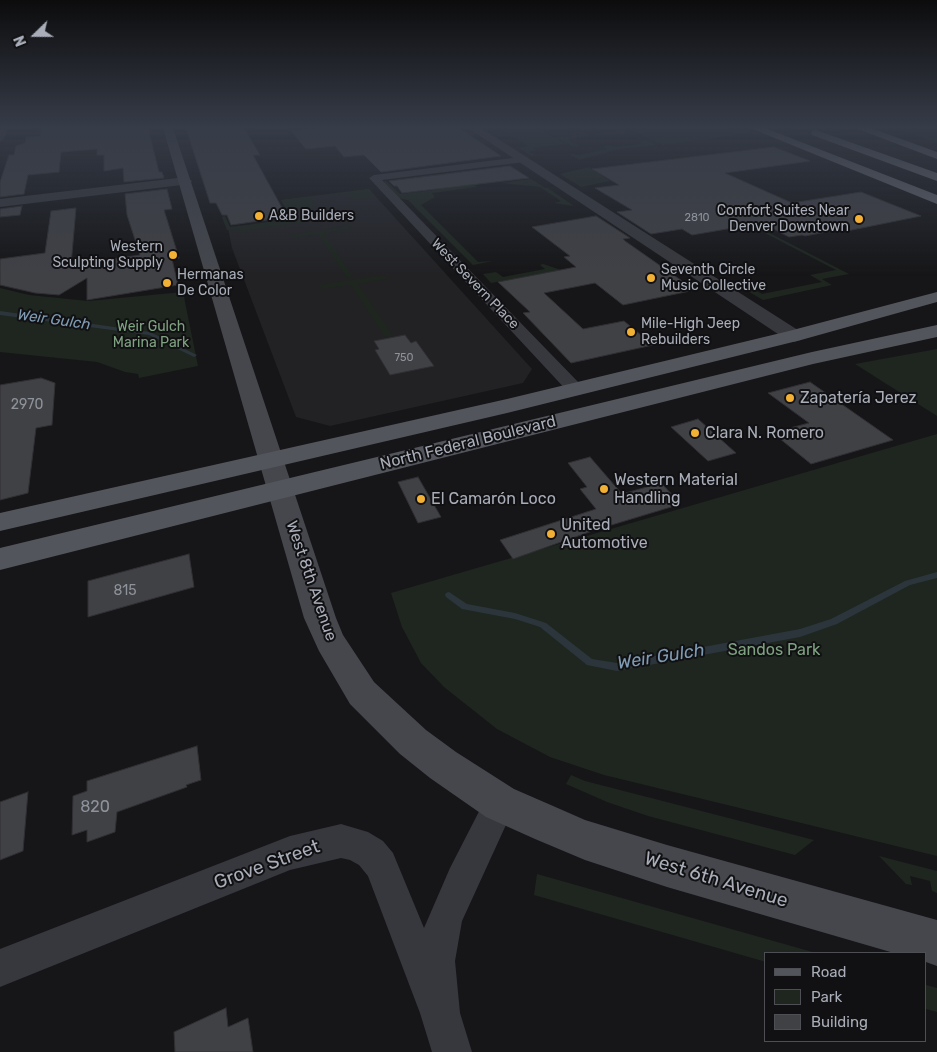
<!DOCTYPE html>
<html>
<head>
<meta charset="utf-8">
<style>
	body { margin:0 }
	#map { position:relative; width:937px; height:1052px; overflow:hidden; background:#161618; font-family:Rubik,sans-serif }
	canvas { display:block }
	.legend { position:absolute; left:764px; top:952px; width:162px; height:90px; box-sizing:border-box; background:#111113; border:1px solid #4d4f55; margin:0; padding:6px 9px; list-style:none; font-size:15px; color:#a8adb8 }
	.legend li { display:flex; align-items:center; gap:10px; height:25px }
	.legend b { width:25px; border:1px solid #4d4f55 }
	.north { position:absolute; left:10px; top:10px; width:50px; height:50px; -webkit-text-stroke:4px #111113; paint-order:stroke; rotate:248deg; font-size:14px; font-weight:700; line-height:20px; text-align:center; color:#a8adb8 }
	.north::after { content:''; display:block; margin:auto; width:18px; height:22px; background:#a8adb8; clip-path:polygon(50% 0,100% 100%,50% 72%,0 100%) }
</style>
</head>
<body>
<div id="map">
<canvas width="937" height="1052"></canvas>
<ul class="legend">
<li><b style="height:6px;background:#53555c"></b>Road</li>
<li><b style="height:14px;background:#1e261f"></b>Park</li>
<li><b style="height:14px;background:#404145"></b>Building</li>
</ul>
<div class="north">N</div>
</div>
<script>
const g = document.querySelector('canvas').getContext('2d');
g.lineJoin = 'round';
function paint(path, color) { g.fillStyle = color; g.fill(path, 'evenodd'); }
const shape = rows => new Path2D(rows.map(r => 'M' + r).join(''));
function stroke(path, color, width, dash) { g.strokeStyle = color; g.lineWidth = width; g.lineCap = dash ? 'butt' : 'round'; g.setLineDash(dash || []); g.stroke(path); }
function write(font, color, halo, rows, align = 'center') {
  g.font = font + ' Rubik,sans-serif'; g.lineWidth = 4; g.setLineDash([]); g.textBaseline = 'middle'; g.strokeStyle = halo; g.fillStyle = color; for (const [text, x, y, turn = 0] of rows) {
    g.save(); g.translate(x, y); g.rotate((+turn || 0) * Math.PI / 180); g.textAlign = isNaN(turn) ? turn : align; if (halo) g.strokeText(text, 0, 0); g.fillText(text, 0, 0); g.restore();
  }
}
paint(shape([
	[369,189,532,369,523,383,330,426,296,417,232,248,228,228,292,219,281,200]
]), '#222225');
paint(shape([
	[502,128,538,128,566,144,533,148,536,150,529,152,535,155,544,155,532,156,519,148,528,146,511,136,500,137,493,132,505,131],
	[625,128,741,128,752,133,663,145],
	[894,128,937,128,937,143],
	[623,130,656,145,620,149,579,160,568,153,579,155,607,149,603,147,609,145,616,147,642,144,638,142,644,141,628,133,621,134,615,131,587,134,589,136,568,139,580,146,573,147,556,137],
	[589,167,610,181,581,187,560,174],
	[531,179,545,188,548,188,574,206,554,203,561,201,540,187,501,183],
	[386,181,400,194,435,190,470,181,477,187,432,193,435,197,421,205,478,262,493,261,473,265,408,200,398,198,382,182],
	[368,189,375,197,354,200,348,193,311,198,316,206,293,209,300,220,325,216,327,219,242,231,227,230,222,217,225,216,230,227,292,219,281,200],
	[744,222,750,223,849,274,822,279,832,285,763,300,746,290,752,288,762,294,822,282,810,275,836,270],
	[349,226,351,229,324,233,353,277,347,278,318,234,292,238,290,235],
	[543,264,561,270,491,283,483,274,496,272,503,277,545,269,540,265],
	[384,275,387,279,358,284,393,336,385,337,351,285,322,289,319,285],
	[0,288,29,295,88,301,183,292,198,366,139,378,138,374,125,372,97,362,0,352],
	[937,349,937,416,855,364],
	[937,434,937,856,604,775,550,757,497,729,444,687,421,663,402,627,391,593],
	[571,775,585,781,814,840,795,855,648,816,607,802,566,784],
	[879,856,937,871,937,893,932,891,930,881,910,876,912,885,906,884],
	[537,874,816,953,766,953,766,962,534,895],
	[926,985,937,988,937,1012,926,1009]
]), '#1e261f');
paint(shape([
	[0,311,150,332,197,355,194,357,192,356,149,335,0,315,0,311],
	[937,572,937,578,910,585,837,624,800,637,617,671,587,665,540,627,515,619,462,609,446,597,445,595,446,593,449,592,467,604,515,613,546,623,592,659,617,663,800,629,831,619,905,581,937,572]
]), '#2c353c');
const building = shape([
	[42,128,148,128,159,172,162,172,164,178,124,182,123,168,104,171,104,155,97,155,97,149,61,152,59,172,28,175,24,194,0,197,0,182,9,155,14,155,16,146,25,143,26,137,40,136,42,128],
	[186,128,244,128,260,155,253,155,287,217,231,225,227,215,222,215,216,203,210,203,186,128],
	[316,128,459,128,501,156,381,172,364,155,344,157,335,146,306,149,291,131,316,128],
	[774,147,810,161,725,173,792,203,861,192,921,216,847,231,836,230,805,236,802,235,789,237,762,223,692,235,682,229,651,234,617,212,632,210,595,188,619,185,592,169,774,147],
	[510,166,529,178,402,193,397,186,394,186,389,181,510,166],
	[167,189,172,209,164,210,179,258,172,259,178,285,87,300,87,278,59,295,35,293,0,285,0,259,45,253,51,211,76,208,71,265,140,255,127,215,125,194,167,189],
	[22,206,20,215,0,217,0,209,22,206],
	[596,216,630,238,623,239,625,241,695,290,623,305,595,283,544,293,583,329,624,321,653,345,571,363,523,313,530,312,498,282,576,267,564,257,570,256,532,227,596,216],
	[405,335,411,343,416,341,434,366,390,375,375,350,379,349,374,341,405,335],
	[41,378,55,383,52,425,36,428,28,493,0,500,0,385,41,378],
	[810,382,893,440,811,464,779,438,797,433,790,428,809,423,768,393,810,382],
	[698,419,736,453,708,461,671,427,698,419],
	[590,457,622,494,661,483,681,504,595,530,513,559,500,540,596,509,580,489,587,487,568,463,590,457],
	[418,477,441,517,418,523,398,482,418,477],
	[189,554,194,587,88,617,88,581,189,554],
	[197,746,201,780,186,785,187,787,117,812,115,832,87,842,87,830,72,835,73,796,87,791,87,781,197,746],
	[28,792,23,851,0,860,0,802,28,792],
	[226,1008,228,1027,248,1018,253,1052,175,1052,174,1032,226,1008]
]);
paint(building, '#404145');
stroke(building, '#303034', 1);
paint(shape([
	[0,128,8,128,4,139,0,142,0,128],
	[521,157,524,158,524,162,382,180,581,385,584,389,581,393,575,394,569,393,369,178,374,175,521,157],
	[500,787,511,792,516,803,462,921,455,961,460,1013,472,1052,432,1052,420,1013,368,876,359,865,350,860,341,858,290,870,0,987,0,949,290,836,341,824,368,832,383,841,393,853,424,928,450,868,489,792,500,787]
]), '#37383d');
paint(shape([
	[468,128,481,128,801,332,804,336,801,340,794,342,787,340,468,128],
	[186,177,192,181,190,184,0,207,0,199,186,177]
]), '#37383d');
paint(shape([
	[163,128,173,128,336,618,343,635,374,682,426,730,456,752,514,789,560,809,585,820,667,845,937,920,937,966,926,962,926,953,894,953,667,887,585,860,535,839,486,817,430,778,400,754,350,704,319,651,304,618,163,128]
]), '#45474d');
paint(shape([
	[937,292,937,302,801,340,507,413,0,531,0,513,507,399,789,331,937,292],
	[937,325,937,337,813,364,0,570,0,548,812,352,937,325]
]), '#53555c');
paint(shape([
	[750,128,765,128,937,195,937,204,750,128],
	[855,128,871,128,937,152,937,159,855,128],
	[816,130,937,173,937,181,812,135,811,133,812,131,816,130]
]), '#63666e');
const sky = g.createLinearGradient(0, 0, 0, 276);
sky.addColorStop(0, '#0c0c0d');
sky.addColorStop(0.46, '#363c48');
sky.addColorStop(1, '#363c4800');
g.fillStyle = sky;
g.fillRect(0, 0, 937, 276);
for (const [x, y, r, color] of [
	[259,216,5,"#f2b134"],
	[859,219,5,"#f2b134"],
	[173,255,5,"#f2b134"],
	[651,278,5,"#f2b134"],
	[167,283,5,"#f2b134"],
	[631,332,5,"#f2b134"],
	[790,398,5,"#f2b134"],
	[695,433,5,"#f2b134"],
	[604,489,5,"#f2b134"],
	[421,499,5,"#f2b134"],
	[551,534,5,"#f2b134"]
]) { const dot = new Path2D(); dot.arc(x, y, r, 0, 2 * Math.PI); g.fillStyle = color; g.fill(dot); stroke(dot, '#111113', 2); }
write('11px', '#8e929b', null, [
	["2810",697,218],
	["750",404,358]
]);
write('14px', '#a8adb8', '#111113', [
	["Comfort Suites Near",849,211,"right"],
	["Denver Downtown",849,227,"right"],
	["A&B Builders",269,216],
	["Western",163,247,"right"],
	["Sculpting Supply",163,263,"right"],
	["Seventh Circle",661,270],
	["Music Collective",661,286],
	["Hermanas",177,275],
	["De Color",177,291],
	["Mile-High Jeep",641,324],
	["Rebuilders",641,340]
], 'left');
write('14px', '#a8adb8', '#111113', [
	["West Severn Place",475,284,46]
]);
write('14px', '#7fa381', '#111113', [
	["Weir Gulch",151,327],
	["Marina Park",151,343]
]);
write('14px', '#8e929b', null, [
	["2970",27,405],
	["815",125,591]
]);
write('italic 15px', '#7f9bb3', '#111113', [
	["Weir Gulch",54,320,8]
]);
write('16px', '#a8adb8', '#111113', [
	["Zapatería Jerez",800,398],
	["Clara N. Romero",705,433],
	["Western Material",614,480],
	["Handling",614,498],
	["El Camarón Loco",431,499],
	["United",561,525],
	["Automotive",561,543]
], 'left');
write('16px', '#a8adb8', '#111113', [
	["North Federal Boulevard",468,443,-14],
	["West 8th Avenue",311,581,71]
]);
write('16px', '#7fa381', '#111113', [
	["Sandos Park",774,650]
]);
write('16px', '#8e929b', null, [
	["820",95,807]
]);
write('italic 18px', '#7f9bb3', '#111113', [
	["Weir Gulch",661,657,-9]
]);
write('19px', '#a8adb8', '#111113', [
	["Grove Street",267,865,-20],
	["West 6th Avenue",716,880,17]
]);
</script>
</body>
</html>
